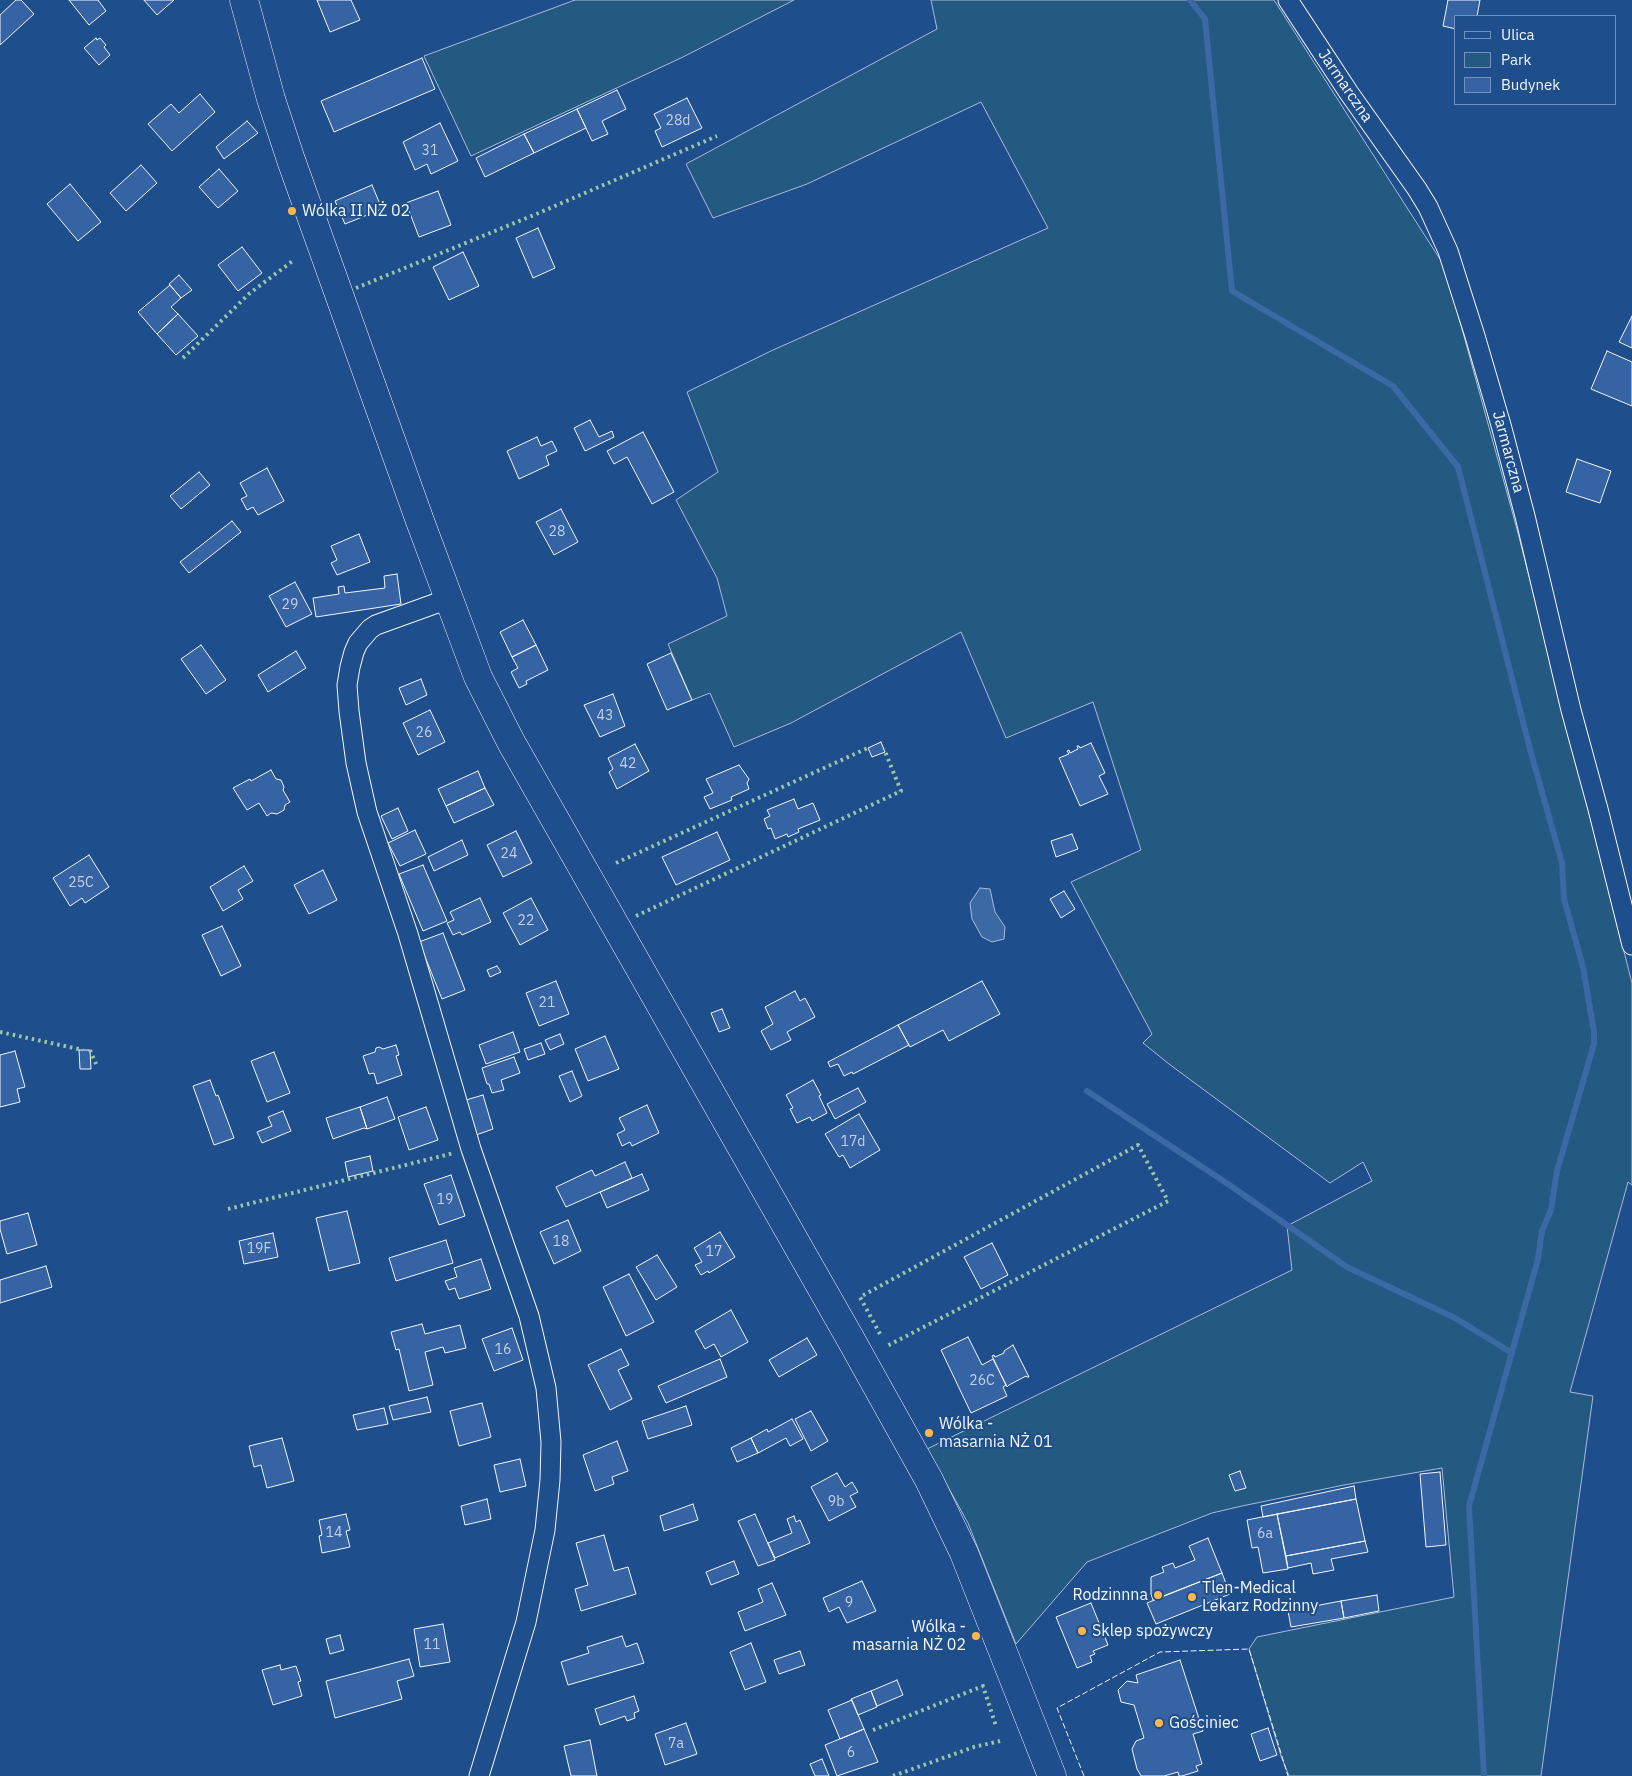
<!DOCTYPE html>
<html>
<head>
<meta charset="utf-8">
<style>
	body { margin:0 }
	#map { position:relative; width:1632px; height:1776px; overflow:hidden; background:#1f4e8c; font-family:"IBM Plex Sans",sans-serif }
	canvas { display:block }
	.legend { position:absolute; left:1454px; top:15px; width:162px; height:90px; box-sizing:border-box; background:#1f4e8c; border:1px solid #7391ba; margin:0; padding:6px 9px; list-style:none; font-size:15px; color:#f2f6ff }
	.legend li { display:flex; align-items:center; gap:10px; height:25px }
	.legend b { width:25px; border:1px solid #7391ba }
</style>
</head>
<body>
<div id="map">
<canvas width="1632" height="1776"></canvas>
<ul class="legend">
<li><b style="height:6px;background:#1f4e8c"></b>Ulica</li>
<li><b style="height:14px;background:#245a82"></b>Park</li>
<li><b style="height:14px;background:#3563a3"></b>Budynek</li>
</ul>
</div>
<script>
const g = document.querySelector('canvas').getContext('2d');
g.lineJoin = 'round';
function paint(path, color) { g.fillStyle = color; g.fill(path, 'evenodd'); }
const shape = rows => new Path2D(rows.map(r => 'M' + r).join(''));
function stroke(path, color, width, dash) { g.strokeStyle = color; g.lineWidth = width; g.lineCap = dash ? 'butt' : 'round'; g.setLineDash(dash || []); g.stroke(path); }
function write(font, color, halo, rows, align = 'center') {
  g.font = font + ' "IBM Plex Sans",sans-serif'; g.lineWidth = 4; g.setLineDash([]); g.textBaseline = 'middle'; g.strokeStyle = halo; g.fillStyle = color; for (const [text, x, y, turn = 0] of rows) {
    g.save(); g.translate(x, y); g.rotate((+turn || 0) * Math.PI / 180); g.textAlign = isNaN(turn) ? turn : align; if (halo) g.strokeText(text, 0, 0); g.fillText(text, 0, 0); g.restore();
  }
}
const green = shape([
	[575,0,794,0,683,57,471,156,424,56,575,0],
	[931,0,1274,0,1445,267,1518,533,1632,983,1632,1185,1628,1182,1570,1392,1593,1396,1541,1776,1289,1776,1281,1756,1249,1649,1257,1637,1454,1597,1442,1468,1344,1485,1242,1506,1212,1513,1087,1562,1016,1644,968,1523,927,1449,1292,1270,1287,1226,1372,1181,1363,1162,1330,1183,1169,1064,1143,1043,1152,1034,1071,882,1141,850,1093,702,1006,738,961,632,791,723,734,747,710,693,692,700,668,644,727,616,717,578,676,500,718,472,687,392,773,350,1048,228,981,102,807,184,713,218,686,164,937,29,931,0]
]);
paint(green, '#245a82');
stroke(green, '#a8bbd7', 1);
const water = shape([
	[980,888,990,889,995,912,1005,927,1004,939,992,942,982,937,972,919,970,903,980,888]
]);
paint(water, '#3b69a3');
stroke(water, '#a8bbd7', 1);
stroke(shape([
	[1190,0,1205,19,1232,291,1393,386,1458,467,1531,753,1562,863,1564,899,1583,967,1594,1032,1594,1044,1557,1171,1551,1210,1542,1231,1538,1259,1469,1506,1484,1776],
	[1087,1091,1228,1184,1347,1267,1455,1318,1512,1353]
]), '#3b69a3', 6);
const building = shape([
	[16,0,21,0,34,14,0,45,0,15,16,0],
	[69,0,98,0,106,11,89,25,69,0],
	[144,0,174,0,157,15,144,0],
	[317,0,351,0,360,20,330,32,317,0],
	[1448,0,1480,0,1477,16,1456,16,1456,29,1443,26,1448,0],
	[96,38,97,40,100,38,106,45,104,47,110,55,99,65,84,48,96,38],
	[422,58,435,89,334,132,321,101,422,58],
	[617,90,626,109,602,121,608,134,592,141,577,109,617,90],
	[200,94,215,112,172,151,148,124,171,104,179,113,200,94],
	[687,98,702,128,662,147,655,131,661,128,654,114,687,98],
	[577,109,586,128,534,153,524,134,577,109],
	[247,121,258,133,224,159,216,147,247,121],
	[440,123,458,161,431,174,427,164,415,170,403,142,440,123],
	[524,134,534,153,485,177,476,158,524,134],
	[141,165,157,183,126,211,110,193,141,165],
	[219,169,238,191,218,208,199,187,219,169],
	[70,184,101,222,78,241,47,204,70,184],
	[372,185,382,209,345,224,335,201,372,185],
	[438,191,451,225,419,237,406,203,438,191],
	[538,228,555,268,533,278,516,238,538,228],
	[242,247,262,273,238,291,218,265,242,247],
	[463,252,479,286,449,300,433,267,463,252],
	[179,275,192,290,181,298,169,284,179,275],
	[170,285,181,298,171,307,178,314,157,334,138,312,170,285],
	[178,314,198,336,176,355,157,334,178,314],
	[1632,316,1632,348,1619,342,1632,316],
	[1607,351,1632,362,1632,406,1591,389,1607,351],
	[590,420,599,437,612,431,614,437,585,451,574,428,590,420],
	[643,432,674,492,652,504,627,457,614,464,607,451,643,432],
	[537,437,541,446,552,441,557,451,546,456,549,465,519,479,507,451,537,437],
	[1577,459,1611,471,1600,503,1566,492,1577,459],
	[267,468,284,501,258,515,253,507,247,510,241,499,247,496,240,483,267,468],
	[199,472,210,485,181,509,170,496,199,472],
	[561,509,578,542,554,555,536,522,561,509],
	[232,521,241,532,189,573,180,562,232,521],
	[359,534,370,562,337,575,331,563,337,560,331,546,359,534],
	[397,574,401,604,316,617,313,598,339,594,338,587,344,586,345,593,385,588,384,576,397,574],
	[295,582,312,614,286,627,269,596,295,582],
	[523,620,536,645,512,657,500,632,523,620],
	[201,645,226,680,206,694,181,659,201,645],
	[536,645,548,670,526,681,527,684,519,688,511,672,518,668,512,657,536,645],
	[296,651,306,668,268,692,258,675,296,651],
	[671,653,692,700,667,710,647,664,671,653],
	[421,679,427,695,406,705,399,688,421,679],
	[613,694,625,726,600,737,584,705,613,694],
	[430,710,445,742,418,755,403,723,430,710],
	[881,742,885,752,872,757,868,748,881,742],
	[1091,743,1105,773,1099,776,1108,794,1080,806,1059,758,1069,754,1067,751,1069,750,1070,753,1078,749,1077,746,1079,746,1080,748,1091,743],
	[635,744,649,771,617,789,609,772,613,769,608,758,635,744],
	[739,765,749,779,747,783,749,789,731,797,732,800,710,809,704,797,713,793,706,779,739,765],
	[271,770,276,779,281,780,284,787,283,790,290,802,285,805,284,810,277,814,271,813,267,816,259,803,247,810,233,788,250,779,251,781,271,770],
	[478,771,485,788,446,806,438,789,478,771],
	[485,788,494,805,454,823,446,806,485,788],
	[794,799,798,809,813,803,820,820,798,829,799,832,788,837,787,834,775,839,771,828,768,829,764,819,770,816,767,810,794,799],
	[398,808,408,831,392,839,381,816,398,808],
	[415,830,426,854,400,866,388,843,415,830],
	[516,831,532,863,503,877,487,845,516,831],
	[717,832,730,860,676,885,662,857,717,832],
	[1072,834,1078,849,1056,857,1051,841,1072,834],
	[462,840,468,855,434,871,428,857,462,840],
	[89,855,109,887,85,903,82,898,70,906,53,878,89,855],
	[423,865,447,921,423,931,399,874,423,865],
	[244,866,253,881,238,890,243,899,223,911,210,887,244,866],
	[323,870,337,900,309,914,294,885,323,870],
	[1064,891,1075,909,1061,918,1050,899,1064,891],
	[480,898,491,922,462,935,460,932,453,935,447,923,454,920,450,912,480,898],
	[531,898,548,930,520,945,503,913,531,898],
	[222,926,241,966,221,976,202,935,222,926],
	[443,933,465,990,442,999,419,942,443,933],
	[497,966,501,972,490,977,487,970,497,966],
	[556,981,569,1014,539,1026,526,993,556,981],
	[982,981,1000,1014,949,1041,943,1030,910,1047,898,1025,982,981],
	[795,991,800,1001,805,998,815,1017,787,1032,791,1040,771,1050,761,1031,773,1024,765,1007,795,991],
	[722,1009,730,1028,719,1032,711,1013,722,1009],
	[898,1025,909,1045,853,1074,852,1072,844,1076,838,1064,830,1067,828,1062,898,1025],
	[513,1032,520,1052,486,1064,479,1045,513,1032],
	[560,1034,564,1044,550,1050,545,1040,560,1034],
	[605,1036,619,1069,588,1081,575,1049,605,1036],
	[541,1043,545,1054,528,1060,524,1049,541,1043],
	[396,1045,399,1055,396,1056,402,1075,377,1084,374,1073,369,1074,363,1056,375,1052,376,1048,379,1047,383,1049,396,1045],
	[79,1050,90,1050,91,1069,80,1069,79,1050],
	[15,1051,25,1087,17,1089,20,1102,0,1107,0,1055,15,1051],
	[274,1052,290,1093,267,1102,251,1061,274,1052],
	[514,1057,520,1073,501,1080,504,1090,492,1093,489,1084,487,1084,482,1068,514,1057],
	[572,1071,582,1096,570,1102,559,1076,572,1071],
	[210,1080,216,1096,218,1095,234,1138,214,1145,193,1086,210,1080],
	[813,1080,821,1095,819,1096,827,1113,812,1121,810,1117,797,1123,790,1109,793,1108,786,1095,813,1080],
	[858,1088,866,1102,835,1119,827,1104,858,1088],
	[483,1095,493,1129,476,1135,466,1100,483,1095],
	[387,1097,395,1119,367,1129,360,1107,387,1097],
	[647,1105,659,1133,632,1146,630,1142,622,1146,617,1134,625,1130,619,1118,647,1105],
	[360,1107,367,1129,364,1128,333,1139,326,1118,360,1107],
	[426,1107,438,1140,409,1150,398,1117,426,1107],
	[283,1111,291,1131,262,1143,257,1132,272,1126,268,1117,283,1111],
	[859,1114,880,1150,850,1168,843,1155,839,1157,825,1134,859,1114],
	[370,1156,373,1171,348,1177,345,1162,370,1156],
	[625,1162,632,1178,566,1207,556,1187,592,1170,595,1176,625,1162],
	[642,1174,649,1190,607,1208,600,1192,642,1174],
	[451,1175,465,1216,439,1225,424,1184,451,1175],
	[347,1211,360,1263,329,1271,316,1218,347,1211],
	[28,1213,37,1245,7,1254,0,1229,0,1221,28,1213],
	[568,1220,581,1251,554,1264,540,1232,568,1220],
	[720,1232,735,1257,709,1273,708,1271,701,1275,695,1265,702,1262,694,1248,720,1232],
	[273,1233,278,1257,244,1264,239,1241,273,1233],
	[446,1240,453,1263,396,1281,389,1258,446,1240],
	[992,1243,1008,1275,981,1289,964,1257,992,1243],
	[657,1255,677,1287,656,1300,636,1267,657,1255],
	[481,1259,491,1289,459,1299,455,1288,449,1290,445,1281,457,1277,454,1268,481,1259],
	[46,1266,52,1287,0,1303,0,1280,46,1266],
	[629,1274,654,1322,626,1336,603,1287,629,1274],
	[731,1310,748,1342,721,1357,714,1344,705,1349,695,1331,731,1310],
	[422,1324,425,1334,460,1325,466,1348,445,1353,443,1347,425,1352,433,1385,409,1391,399,1349,396,1350,391,1332,422,1324],
	[512,1328,523,1360,494,1371,482,1339,512,1328],
	[968,1337,982,1365,993,1359,1006,1385,1003,1387,1007,1396,971,1413,941,1350,968,1337],
	[807,1338,817,1355,779,1377,769,1360,807,1338],
	[1013,1345,1029,1377,1027,1377,1026,1376,1009,1385,1007,1387,992,1356,994,1355,995,1357,1004,1353,1004,1351,1013,1345],
	[621,1349,629,1365,618,1370,632,1399,610,1410,588,1365,621,1349],
	[720,1359,727,1377,666,1403,658,1386,720,1359],
	[427,1397,431,1412,393,1420,389,1406,427,1397],
	[482,1403,491,1437,459,1446,450,1411,482,1403],
	[686,1406,692,1425,648,1439,642,1421,686,1406],
	[384,1408,388,1424,357,1430,353,1415,384,1408],
	[811,1411,828,1441,811,1451,795,1419,811,1411],
	[792,1419,803,1439,790,1446,786,1438,758,1453,751,1438,767,1429,768,1432,792,1419],
	[282,1438,294,1481,267,1488,261,1465,254,1467,249,1446,282,1438],
	[751,1438,758,1453,737,1462,731,1448,751,1438],
	[617,1441,628,1471,612,1477,614,1484,595,1491,583,1455,617,1441],
	[520,1459,526,1486,500,1492,494,1465,520,1459],
	[1240,1471,1246,1488,1235,1491,1229,1475,1240,1471],
	[1440,1472,1446,1545,1426,1547,1420,1474,1440,1472],
	[837,1473,845,1487,852,1482,858,1492,850,1496,856,1507,829,1521,811,1487,837,1473],
	[1354,1486,1356,1499,1263,1517,1261,1506,1354,1486],
	[487,1499,491,1519,465,1525,461,1506,487,1499],
	[1356,1499,1365,1541,1286,1556,1277,1514,1356,1499],
	[693,1504,698,1520,664,1531,660,1516,693,1504],
	[346,1514,350,1530,346,1531,350,1547,322,1553,319,1536,322,1535,319,1520,346,1514],
	[755,1514,775,1560,758,1566,738,1521,755,1514],
	[1277,1514,1288,1569,1263,1573,1258,1547,1252,1548,1247,1520,1277,1514],
	[794,1516,796,1522,800,1520,810,1543,775,1558,768,1543,792,1533,787,1519,794,1516],
	[604,1535,614,1571,628,1567,636,1594,581,1611,575,1589,588,1585,576,1543,604,1535],
	[1208,1538,1222,1573,1153,1600,1151,1594,1151,1577,1164,1572,1162,1567,1173,1563,1175,1568,1195,1560,1189,1546,1208,1538],
	[1365,1541,1368,1552,1331,1559,1334,1570,1313,1574,1311,1563,1288,1568,1286,1556,1365,1541],
	[734,1561,739,1574,711,1585,706,1572,734,1561],
	[1222,1573,1230,1594,1156,1624,1147,1603,1222,1573],
	[862,1581,876,1611,847,1623,839,1607,829,1612,823,1598,862,1581],
	[772,1583,786,1615,745,1631,738,1612,763,1602,758,1589,772,1583],
	[1377,1595,1379,1611,1344,1618,1341,1601,1377,1595],
	[1341,1601,1344,1618,1291,1627,1288,1611,1341,1601],
	[1091,1603,1108,1645,1093,1651,1095,1654,1090,1656,1092,1662,1077,1668,1056,1617,1091,1603],
	[443,1624,450,1662,420,1667,414,1629,443,1624],
	[340,1635,344,1650,330,1654,326,1639,340,1635],
	[622,1636,626,1647,637,1643,644,1663,568,1685,561,1662,589,1653,587,1647,622,1636],
	[751,1643,766,1682,745,1690,730,1652,751,1643],
	[800,1651,805,1665,779,1674,774,1660,800,1651],
	[409,1659,414,1676,397,1681,402,1699,335,1718,326,1681,409,1659],
	[1180,1660,1203,1731,1193,1734,1202,1764,1196,1766,1198,1771,1182,1776,1179,1776,1178,1772,1164,1776,1141,1776,1137,1769,1132,1749,1136,1741,1144,1738,1134,1705,1121,1702,1118,1690,1127,1681,1138,1683,1136,1675,1180,1660],
	[280,1665,281,1670,296,1666,301,1681,298,1682,302,1696,273,1705,262,1670,280,1665],
	[897,1680,903,1695,877,1706,871,1691,897,1680],
	[871,1691,877,1707,858,1715,851,1699,871,1691],
	[634,1696,639,1711,634,1713,635,1718,627,1721,625,1716,600,1725,595,1709,634,1696],
	[852,1700,864,1729,840,1739,828,1710,852,1700],
	[686,1723,697,1754,665,1765,655,1734,686,1723],
	[1268,1728,1277,1755,1260,1761,1251,1734,1268,1728],
	[864,1729,878,1762,837,1776,825,1745,864,1729],
	[590,1740,597,1776,571,1776,564,1746,590,1740],
	[822,1759,829,1776,815,1776,810,1764,822,1759]
]);
paint(building, '#3563a3');
stroke(building, '#f2f6ff', 1);
const street = shape([
	[1288,0,1349,93,1417,189,1428,207,1448,251,1475,336,1501,425,1525,516,1571,710,1598,809,1632,945],
	[448,599,376,625,370,629,358,643,354,652,350,667,347,685,349,711,356,763,367,812,408,934,471,1149,529,1316,546,1388,551,1442,550,1480,545,1530,526,1622,479,1776]
]);
const secondary = shape([
	[244,0,271,99,291,160,420,521,478,677,511,742,850,1338,929,1480,964,1553,1052,1776]
]);
stroke(street, '#f2f6ff', 21);
stroke(secondary, '#f2f6ff', 29);
stroke(street, '#1f4e8c', 19);
stroke(secondary, '#1f4e8c', 28);
stroke(shape([
	[356,288,534,215,717,136],
	[183,358,250,293,294,260],
	[616,863,870,747],
	[636,916,901,791,884,749],
	[0,1032,83,1050],
	[90,1050,96,1064],
	[228,1209,454,1153],
	[880,1334,860,1297,1138,1145,1168,1201,887,1346],
	[873,1730,983,1686,996,1726],
	[893,1776,974,1747,1000,1741]
]), '#97c8a6', 4, [2.5, 4]);
stroke(shape([
	[1084,1776,1057,1708,1160,1652,1249,1649,1288,1776]
]), '#f2f6ff', 1, [6, 2.5]);
for (const [x, y, r, color] of [
	[292,211,5,"#ffb74d"],
	[929,1433,5,"#ffb74d"],
	[1158,1595,5,"#ffb74d"],
	[1192,1597,5,"#ffb74d"],
	[1082,1631,5,"#ffb74d"],
	[976,1636,5,"#ffb74d"],
	[1159,1723,5,"#ffb74d"]
]) { const dot = new Path2D(); dot.arc(x, y, r, 0, 2 * Math.PI); g.fillStyle = color; g.fill(dot); stroke(dot, '#1f4e8c', 2); }
write('14px', '#c3d1e8', null, [
	["28d",678,121],
	["31",430,151],
	["28",557,532],
	["29",290,605],
	["43",605,716],
	["26",424,733],
	["42",628,764],
	["24",509,854],
	["25C",81,883],
	["22",526,921],
	["21",547,1003],
	["17d",853,1142],
	["19",445,1200],
	["18",561,1242],
	["19F",259,1249],
	["17",714,1252],
	["16",503,1350],
	["26C",982,1381],
	["9b",836,1502],
	["14",334,1533],
	["6a",1265,1534],
	["9",849,1603],
	["11",432,1645],
	["7a",676,1744],
	["6",851,1753]
]);
write('16px', '#f2f6ff', '#1f4e8c', [
	["Jarmarczna",1345,86,56],
	["Jarmarczna",1508,452,75]
]);
write('16px', '#f2f6ff', '#1f4e8c', [
	["Wólka II NŻ 02",302,211],
	["Wólka -",939,1424],
	["masarnia NŻ 01",939,1442],
	["Tlen-Medical",1202,1588],
	["Lekarz Rodzinny",1202,1606],
	["Rodzinnna",1148,1595,"right"],
	["Wólka -",966,1627,"right"],
	["masarnia NŻ 02",966,1645,"right"],
	["Sklep spożywczy",1092,1631],
	["Gościniec",1169,1723]
], 'left');
</script>
</body>
</html>
